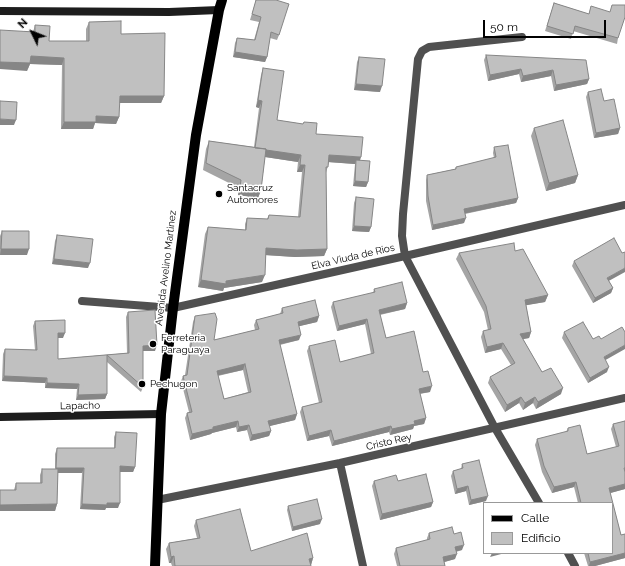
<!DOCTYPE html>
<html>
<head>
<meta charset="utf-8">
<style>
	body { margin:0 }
	#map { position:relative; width:625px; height:566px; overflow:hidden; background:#fff; font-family:Raleway,sans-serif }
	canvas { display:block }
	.legend { position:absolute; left:483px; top:502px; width:130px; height:52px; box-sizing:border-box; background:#fff; border:1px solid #999; margin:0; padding:5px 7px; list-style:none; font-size:12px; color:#000 }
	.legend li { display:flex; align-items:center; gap:8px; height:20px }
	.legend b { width:20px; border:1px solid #999 }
	.north { position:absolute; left:12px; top:12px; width:40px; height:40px; -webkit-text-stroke:3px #fff; paint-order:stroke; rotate:313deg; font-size:11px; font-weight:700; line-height:16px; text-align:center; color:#000 }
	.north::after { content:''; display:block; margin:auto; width:14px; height:18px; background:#000; clip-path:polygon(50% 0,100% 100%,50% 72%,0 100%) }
	.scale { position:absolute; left:483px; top:20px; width:123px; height:18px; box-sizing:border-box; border:2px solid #000; border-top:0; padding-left:5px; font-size:12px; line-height:14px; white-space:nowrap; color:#000; -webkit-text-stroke:3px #fff; paint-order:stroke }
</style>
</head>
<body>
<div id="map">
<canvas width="625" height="566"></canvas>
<ul class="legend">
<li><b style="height:5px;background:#000"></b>Calle</li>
<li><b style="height:11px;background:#c0c0c0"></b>Edificio</li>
</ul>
<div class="north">N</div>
<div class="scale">50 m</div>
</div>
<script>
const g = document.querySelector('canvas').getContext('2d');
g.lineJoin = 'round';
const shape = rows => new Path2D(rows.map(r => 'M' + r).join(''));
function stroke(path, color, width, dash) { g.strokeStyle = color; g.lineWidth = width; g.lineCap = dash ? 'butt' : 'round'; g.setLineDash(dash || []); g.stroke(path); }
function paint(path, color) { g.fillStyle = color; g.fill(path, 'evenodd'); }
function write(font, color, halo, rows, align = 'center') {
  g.font = font + ' Raleway,sans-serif'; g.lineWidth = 3; g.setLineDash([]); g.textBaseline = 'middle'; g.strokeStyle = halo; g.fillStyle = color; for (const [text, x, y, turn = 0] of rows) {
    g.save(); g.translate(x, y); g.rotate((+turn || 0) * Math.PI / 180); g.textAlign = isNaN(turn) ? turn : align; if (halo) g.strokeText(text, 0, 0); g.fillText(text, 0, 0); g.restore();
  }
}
stroke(shape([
	[522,37,429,47,422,51,418,59,403,214,402,236,405,256,495,428,539,503],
	[82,301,173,308,405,256,625,205],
	[340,463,363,566],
	[157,500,340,463,625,398],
	[568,553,575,566]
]), '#505050', 8);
stroke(shape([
	[0,11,169,12,219,10],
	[0,417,161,414]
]), '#1d1d1d', 8);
stroke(shape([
	[155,566,161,414,173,308,196,135,219,10,222,0]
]), '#000', 10);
paint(shape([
	[256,0,279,35,277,40,270,38,267,57,265,62,233,57,235,43,237,38,254,40,259,22,250,20],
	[554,3,589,14,591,6,618,38,617,44,573,31,571,39,545,31],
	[89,22,121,34,164,96,161,103,119,103,119,117,116,124,95,123,93,129,61,129,62,65,30,64,27,71,33,32,35,25,49,41,86,41,86,29],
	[486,55,589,79,587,84,554,91,551,76,521,82,519,74,488,81,484,60],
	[359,57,380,92,354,90,357,62],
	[263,68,277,120,303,124,304,122,316,134,360,160,368,182,366,187,353,186,355,164,329,162,326,173,327,249,324,256,295,257,266,255,262,282,224,288,223,291,198,287,205,234,208,227,245,230,245,224,247,218,267,219,269,215,298,217,302,172,297,172,298,162,265,157,261,190,258,198,238,195,239,188,203,170,206,149,209,141,254,147,259,108,256,107,261,75],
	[588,92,604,101,620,128,618,134,594,138,586,97],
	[534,128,578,175,575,183,546,191,531,136],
	[494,147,518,198,516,203,465,214,464,223,432,230,426,201,426,180,427,175,455,169,456,167,494,158,493,153],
	[356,197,371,227,369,232,352,231,354,203],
	[2,231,27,255,0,255,0,236],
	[57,235,88,268,52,264,55,241],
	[515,251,548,295,545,302,526,305,531,332,529,338,523,339,542,372,561,394,536,409,533,403,523,410,519,403,505,412,488,383,490,377,511,365,501,349,485,353,481,337,483,331,488,330,484,312,456,259,459,253],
	[574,261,609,281,613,288,611,293,593,303,572,266],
	[374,289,407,303,405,309,380,315,386,338,423,372,430,392,420,394,426,418,424,424,414,426,413,429,390,435,389,432,332,446,329,436,307,441,300,412,302,407,319,403,307,351,309,346,340,362,371,354,365,324,337,331,331,307,333,302,373,293],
	[282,308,319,316,317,322,299,326,299,340,280,345,297,414,295,420,269,426,271,431,269,436,250,441,247,430,237,432,236,427,212,433,211,434,190,440,185,418,187,413,189,412,181,381,183,376,185,375,193,322,195,316,214,340,255,330,254,325,256,320,280,314],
	[243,370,248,392,224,399,218,376],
	[128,312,155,351,143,351,143,387,141,392,107,362,107,394,105,399,76,400,77,389,45,388,45,383,2,381,3,354,5,349,35,350,33,326,35,321,63,338,58,338,58,359,127,353,126,317],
	[564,332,607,372,588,383,562,338],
	[625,421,625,489,610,493,621,535,625,534,625,558,595,566,588,566,584,553,612,553,612,503,578,503,574,487,552,493,542,472,535,445,537,439,566,432,568,428,587,454,616,447,611,429,613,424],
	[116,432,135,467,133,472,120,472,118,508,106,508,105,510,80,509,82,473,58,473,57,504,55,511,0,511,0,490,14,490,16,483,40,483,40,475,42,469,55,469,55,454,57,448,114,448,114,437],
	[462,464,486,501,469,505,466,491,455,494,451,476,453,471,461,469],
	[374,481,398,481,433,502,431,507,380,520,372,486],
	[288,506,320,524,292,531,287,510],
	[196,520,251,551,313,558,311,565,310,565,311,566,172,566,171,563,169,563,166,549,169,543,197,538,194,526],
	[429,533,454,534,462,550,456,552,455,559,444,562,445,566,397,566,394,554,396,548,427,540,427,538]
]), '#a5a5a5');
paint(shape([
	[235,52,267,57,265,62,233,57],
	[31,56,64,58,62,65,30,64,27,71,0,69,0,62],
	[521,69,519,74,488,81,490,75],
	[553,70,551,76,521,82,523,76],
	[589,79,587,84,554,91,556,85],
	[356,84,382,86,380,92,354,90],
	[120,96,164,96,161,103,117,103],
	[258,100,262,101,259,108,256,107],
	[96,116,119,117,116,124,95,123,93,129,61,129,64,122],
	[0,119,16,120,14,125,0,125],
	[620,128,618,134,594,138,596,133],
	[255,148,301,155,298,162,252,155],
	[329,155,361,157,359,164,356,160,355,164,327,162],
	[300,165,305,165,302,172,297,172],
	[578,175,575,183,546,191,549,183],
	[355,181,368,182,366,187,353,186],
	[240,187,261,190,258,198,238,195],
	[518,198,516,203,462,214,464,209],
	[466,218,464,223,432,230,433,225],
	[354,226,371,227,369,232,352,231],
	[266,248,327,249,324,256,295,257,264,255],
	[1,249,29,249,27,255,0,255],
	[54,259,90,263,88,268,52,264],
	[625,268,625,272,605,283,607,278],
	[265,275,262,282,224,288,223,291,198,287,201,280,226,281],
	[613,288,611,293,593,303,595,298],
	[548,295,545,302,522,306,525,300],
	[407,303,405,309,377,315,379,310],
	[319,316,317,322,296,327,298,322],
	[367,319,365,324,337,331,339,326],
	[531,332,529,338,518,340,520,334],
	[58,333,65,333,63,338,56,338],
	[301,335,299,340,277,345,279,340],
	[503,343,501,349,485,353,487,347],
	[157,345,155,351,141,351,143,346],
	[625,345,625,349,602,362,604,357],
	[245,364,243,370,215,376,217,371],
	[609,367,607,372,588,383,590,378],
	[4,376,47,378,45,383,2,381],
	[47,383,79,384,77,389,45,388],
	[432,386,430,392,417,394,419,389],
	[563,388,561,394,536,409,538,402],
	[107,394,105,399,76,400,78,395],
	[521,397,519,403,505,412,507,405],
	[535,397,533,403,523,410,525,403],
	[297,414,295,420,266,427,268,421],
	[426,418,424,424,414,426,413,429,390,435,392,429,414,421],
	[238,421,236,427,212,433,211,434,190,440,192,434,213,427],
	[249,425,247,430,237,432,239,427],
	[391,426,389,432,332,446,334,441],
	[331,430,329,436,307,441,309,436],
	[271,431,269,436,250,441,252,435],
	[120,466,135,467,133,472,118,472],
	[56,468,84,468,82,473,55,473],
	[576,482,574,487,552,493,554,487],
	[625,484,625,489,607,494,609,488],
	[468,486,466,491,455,494,457,489],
	[488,496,486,501,469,505,471,500],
	[433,502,431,507,380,520,382,514],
	[107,503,120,503,118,508,106,508,105,510,80,509,82,504],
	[57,504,55,511,0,511,0,505],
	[322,519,320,524,292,531,293,527],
	[464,545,462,550,453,552,455,547],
	[492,553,505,553,490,557],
	[625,553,625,558,595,566,589,566,590,562],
	[457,554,455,559,441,563,443,557],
	[174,556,171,563,169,563,171,557],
	[313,558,311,565,307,566,309,559]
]), '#868686');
const building = shape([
	[256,0,276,0,289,4,279,35,271,32,267,57,235,52,237,38,255,40,261,17,252,14,256,0],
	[554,3,589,14,591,6,610,12,612,5,625,5,625,17,618,38,575,26,573,34,547,26,554,3],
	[121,21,121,34,165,33,164,96,120,96,119,117,96,116,96,122,64,122,64,58,31,56,30,63,0,62,0,30,35,32,35,25,50,26,49,41,89,41,89,22,121,21],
	[486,55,586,60,589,79,556,85,553,70,523,76,521,69,490,75,486,55],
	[359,57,385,59,382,86,356,84,359,57],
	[263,68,284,71,277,120,303,124,304,122,317,123,316,134,363,137,361,157,329,155,328,167,326,167,327,249,297,250,266,248,265,275,226,281,226,284,201,280,208,227,246,230,247,218,268,219,269,215,300,217,305,165,300,165,301,155,266,150,266,149,255,148,262,101,258,100,263,68],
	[601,89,604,101,614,99,620,128,596,133,588,92,601,89],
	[0,101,17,102,16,120,0,119,0,101],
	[563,120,578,175,549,183,534,128,563,120],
	[209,141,266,149,261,190,240,187,241,180,206,163,209,141],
	[508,145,518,198,464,209,466,218,433,225,428,196,427,175,456,169,456,167,496,157,494,147,508,145],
	[356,160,370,161,368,182,355,181,356,160],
	[356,197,374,199,371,227,354,226,356,197],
	[2,231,29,231,29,249,1,249,2,231],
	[57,235,93,239,90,263,54,259,57,235],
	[614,238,622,253,625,252,625,268,607,278,613,288,595,298,574,261,614,238],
	[514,243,515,251,523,249,548,295,525,300,531,332,520,334,542,372,551,368,563,388,538,402,535,397,525,403,521,397,507,405,490,377,515,363,503,343,487,347,483,331,491,329,486,306,459,253,514,243],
	[402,282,407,303,379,310,386,338,414,331,423,372,428,371,432,386,419,389,426,418,414,421,415,424,392,429,391,426,334,441,331,430,309,436,302,407,322,402,309,346,335,340,340,362,374,353,367,319,339,326,333,302,375,292,374,289,402,282],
	[315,300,319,316,298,322,301,335,279,340,297,414,268,421,271,431,252,435,249,425,239,427,238,421,213,427,213,429,192,434,187,413,192,412,183,376,187,375,195,316,215,313,217,319,214,340,259,329,256,320,283,313,282,308,315,300],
	[245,364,251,392,224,399,217,371,245,364],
	[155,310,157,345,143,346,143,387,107,355,107,394,78,395,79,384,47,383,47,378,4,376,5,349,37,350,35,321,65,320,65,333,58,333,58,359,129,353,128,312,155,310],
	[583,322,593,339,599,336,601,339,622,327,625,332,625,345,604,357,609,367,590,378,564,332,583,322],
	[625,421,625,468,624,468,625,472,625,484,609,488,621,535,625,534,625,553,590,562,588,553,612,553,612,503,581,503,576,482,554,487,544,466,537,439,568,431,568,428,580,425,587,454,619,446,613,424,625,421],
	[116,432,137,433,135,467,120,466,120,503,107,503,107,505,82,504,84,468,56,468,57,448,115,448,116,432],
	[479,460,488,496,471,500,468,486,457,489,453,471,463,468,462,464,479,460],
	[42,469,58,469,57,504,0,505,0,490,16,490,16,483,42,483,42,469],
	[426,474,433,502,382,514,374,481,396,475,398,481,426,474],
	[317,499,322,519,293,527,288,506,317,499],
	[240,509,251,551,307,533,313,558,309,559,311,566,175,566,174,556,171,557,169,543,200,538,196,520,240,509],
	[452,527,454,534,461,532,464,545,455,547,457,554,443,557,445,566,400,566,396,548,430,539,429,533,452,527]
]);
paint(building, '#c0c0c0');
stroke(building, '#868686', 1);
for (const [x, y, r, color] of [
	[219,194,4,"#000"],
	[153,344,4,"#000"],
	[142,384,4,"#000"]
]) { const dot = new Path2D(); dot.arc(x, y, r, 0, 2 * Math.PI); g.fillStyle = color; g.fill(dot); stroke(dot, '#fff', 1.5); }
write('10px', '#000', '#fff', [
	["Santacruz",227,188],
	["Automores",227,200],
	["Ferreteria",161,338],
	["Paraguaya",161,350],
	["Pechugon",150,384]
], 'left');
write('10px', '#000', '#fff', [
	["Elva Viuda de Rios",353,257,-13],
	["Avenida Avelino Martinez",166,268,-83],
	["Lapacho",80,406,-1],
	["Cristo Rey",389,442,-13]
]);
</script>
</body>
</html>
